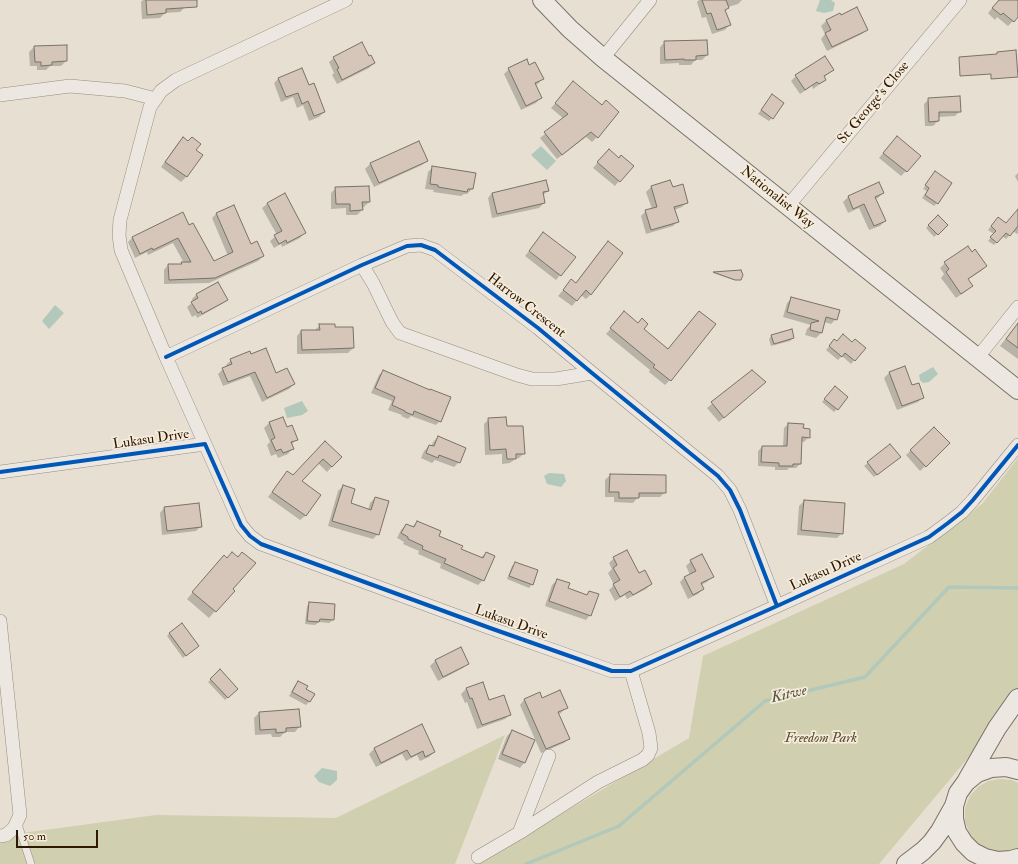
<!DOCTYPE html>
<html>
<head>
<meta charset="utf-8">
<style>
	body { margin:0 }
	#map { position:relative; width:1018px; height:864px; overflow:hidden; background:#e7dfd1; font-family:"IM FELL Double Pica",serif }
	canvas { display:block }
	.scale { position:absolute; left:16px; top:830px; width:82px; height:18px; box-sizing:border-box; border:2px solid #2d1803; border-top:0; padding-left:5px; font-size:12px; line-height:14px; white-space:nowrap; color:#2d1803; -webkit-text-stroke:3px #f6ecdb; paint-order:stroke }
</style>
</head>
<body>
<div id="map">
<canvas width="1018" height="864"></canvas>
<div class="scale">50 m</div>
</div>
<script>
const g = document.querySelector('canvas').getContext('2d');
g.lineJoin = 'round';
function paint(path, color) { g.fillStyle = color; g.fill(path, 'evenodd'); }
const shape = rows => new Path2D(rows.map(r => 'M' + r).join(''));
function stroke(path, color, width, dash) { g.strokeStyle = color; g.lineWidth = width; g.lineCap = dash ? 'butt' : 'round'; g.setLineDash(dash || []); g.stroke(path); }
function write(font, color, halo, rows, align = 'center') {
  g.font = font + ' "IM FELL Double Pica",serif'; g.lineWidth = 3.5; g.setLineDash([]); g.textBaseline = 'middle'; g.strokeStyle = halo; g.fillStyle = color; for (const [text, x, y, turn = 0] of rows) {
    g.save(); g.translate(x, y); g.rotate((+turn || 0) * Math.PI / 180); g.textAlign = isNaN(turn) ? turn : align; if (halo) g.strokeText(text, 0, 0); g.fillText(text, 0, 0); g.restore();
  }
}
paint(shape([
	[1018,458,1018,689,967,759,879,864,477,864,689,738,703,656,904,564,982,504],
	[505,735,455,864,0,864,0,836,156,815,336,818],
	[1000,779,1012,780,1018,783,1018,849,1013,851,1001,853,988,850,977,844,969,833,965,821,965,808,970,796,978,787,988,781]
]), '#d0cfaf');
paint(shape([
	[820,0,831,0,835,3,833,11,824,13,816,11],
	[541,146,556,161,547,170,531,155],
	[55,305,64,313,49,329,42,321],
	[933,367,938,374,929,382,923,383,920,380,919,375],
	[302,401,308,411,302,415,287,418,284,408],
	[549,473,564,474,566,481,561,487,547,484,544,476],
	[322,768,337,771,337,780,330,786,319,782,314,776]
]), '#b2c8bb');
paint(shape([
	[143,0,185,0,185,7,180,12,165,13,160,18,142,19,141,2],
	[699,0,742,0,738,4,728,7,725,11,729,25,725,30,712,34,706,17,702,18,697,2],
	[999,0,1018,0,1018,16,1008,26,997,17,995,20,988,13],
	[839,15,867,29,862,34,827,51,821,39,825,34,821,26,826,21],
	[665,42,707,55,702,60,695,60,691,65,679,65,679,63,660,64,660,47],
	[34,47,66,61,61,66,50,66,46,70,37,70,37,66,30,66,29,52],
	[334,58,369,58,374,63,369,68,337,84,332,75,334,73,329,62],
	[529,66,542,79,538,84,535,85,540,98,536,103,521,110,504,74,509,69],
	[833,70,823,78,825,80,820,84,813,89,812,86,800,94,791,81,796,76],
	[279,78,308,87,324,112,319,117,309,121,303,105,297,108,293,97,281,102,274,83],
	[569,88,597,137,592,142,586,137,557,159,540,138,564,119,551,108],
	[769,99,772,118,769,121,758,114],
	[929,99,960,111,955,116,938,117,938,121,933,126,925,126,924,104],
	[183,138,188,142,195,150,202,155,186,177,181,182,161,167,178,143],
	[418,142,427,161,422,165,374,187,365,169,370,164],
	[892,142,906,171,901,176,879,158],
	[604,155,619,181,615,186,593,168],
	[433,167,474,174,472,189,467,194,464,194,461,196,433,192,434,190,425,189,428,172],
	[1018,173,1018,182,1015,176],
	[932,176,937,203,934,206,922,198,927,191,923,189],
	[670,182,672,189,687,202,682,207,674,210,678,221,673,226,646,234,641,216,646,211,652,209,646,192,651,187],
	[878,183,883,193,878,198,875,199,885,221,880,226,869,230,859,208,848,213,843,202,848,197],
	[336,188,369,202,364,207,362,207,362,210,357,215,346,215,346,208,331,209,331,193],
	[548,191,542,196,544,203,539,208,492,218,488,198,492,193],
	[267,204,304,233,300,238,282,247,281,244,274,248,270,241,277,235,262,208],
	[217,213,263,256,258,261,209,283,164,284,164,270,168,265,180,265,182,263,184,263,173,243,148,255,147,252,135,258,128,242,133,237,189,226,213,262,228,256,212,218],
	[938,216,947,225,934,237,926,228],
	[1018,219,1018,233,1017,234,1013,231,1006,239,1002,236,994,245,988,241,994,234,988,230,995,221,1006,224],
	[539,239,560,275,556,280,525,256],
	[603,247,591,294,586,299,581,295,572,306,558,296,571,281,575,284],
	[968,247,972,253,986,266,981,271,967,280,971,286,966,291,956,298,941,278,944,274,940,268,945,263],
	[741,271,740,279,739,280,734,280,713,273],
	[197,294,227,300,222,304,197,318,196,315,192,317,187,307,193,302,192,299],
	[792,298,836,319,831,324,824,322,821,333,816,338,805,335,807,329,811,325,783,317,787,303],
	[694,317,670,380,665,385,649,372,650,370,606,334,620,318,643,329,668,349],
	[1018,323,1018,359,1000,346],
	[320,325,334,328,353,348,348,353,297,354,297,336,301,331,314,331],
	[772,335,793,338,790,341,771,346,769,339],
	[837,342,852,343,864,348,851,364,842,356,838,360,826,350,831,344],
	[231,360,275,375,294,384,289,389,262,402,250,376,223,386,218,374,223,369,227,367,226,365],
	[904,368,911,387,923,397,918,402,897,410,884,378,889,373],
	[383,371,440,421,436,425,411,416,408,419,401,416,402,415,388,410,392,401,371,393,379,375],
	[752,371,760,386,719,422,707,408],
	[832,391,837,409,834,412,822,402],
	[282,418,286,429,297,439,292,444,292,449,288,454,278,458,276,454,271,456,267,445,270,442,264,428,269,423],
	[489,419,506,428,524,453,519,458,515,459,510,463,502,464,502,454,485,455,484,424],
	[788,424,802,429,809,437,804,442,801,442,800,464,796,468,789,468,787,470,775,470,775,467,758,466,758,451,762,447,783,447,784,428],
	[934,428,949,443,920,471,906,455],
	[438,437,459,462,454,467,435,460,432,463,421,458,424,451,429,446,431,447,433,442],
	[325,443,341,457,327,472,318,463,300,482,320,495,305,516,300,520,268,497,283,477,293,476],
	[890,446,897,459,874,477,864,466],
	[610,475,665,492,660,497,638,497,633,503,614,502,614,497,605,497,605,480],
	[343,486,350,504,368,510,370,503,375,498,378,534,373,539,328,526,338,491],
	[804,501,844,504,842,533,837,538,797,535,799,506],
	[164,508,201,526,196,531,162,535,160,513],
	[417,522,438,536,460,550,480,558,486,553,483,580,478,585,440,568,441,564,418,554,419,551,403,544,404,542,397,538,401,530,406,525,412,527],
	[614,558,638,574,651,584,646,589,627,599,625,595,615,601,609,590,614,585,608,573,612,569,609,563],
	[691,561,712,577,707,582,701,585,703,589,698,594,688,599,680,582,684,578,690,575,686,566],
	[218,563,232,589,215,611,209,618,187,599],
	[515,563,532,584,529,588,507,579,512,566],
	[557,580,567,589,586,595,589,592,590,615,586,620,545,606,552,585],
	[310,603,333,620,329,623,319,622,315,625,305,624,307,606],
	[170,633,194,649,183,658,167,636],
	[461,648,468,663,463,668,438,681,430,666,435,661],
	[220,671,237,689,225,700,208,682],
	[298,682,305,690,313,694,309,702,306,705,289,696,295,685],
	[482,683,489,702,510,714,505,719,477,729,467,702,465,703,461,694,466,689],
	[541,699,566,708,561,713,558,714,569,738,564,743,541,753,520,705,524,700],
	[259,713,299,727,295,732,285,732,280,737,272,737,271,734,255,735,254,718],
	[421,726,434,752,429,757,420,761,417,755,406,761,402,754,376,767,369,754,374,749],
	[512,731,534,740,524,763,520,768,498,759,507,736]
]), '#0003');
stroke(shape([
	[526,864,619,826,765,701,865,677,949,587,1018,588]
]), '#b2c8bb', 3.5);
const building = shape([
	[146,0,197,0,197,7,166,9,166,13,147,15,146,0],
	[702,0,726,0,729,8,725,10,731,25,717,30,711,13,707,14,702,0],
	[999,0,1018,0,1018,17,1014,22,1003,13,1001,15,992,8,999,0],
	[857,7,868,30,832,47,825,33,831,30,826,20,840,13,841,15,857,7],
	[707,40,708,55,696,56,696,60,684,60,684,59,665,60,664,41,707,40],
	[362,42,369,56,371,55,375,63,342,80,337,69,339,68,333,57,362,42],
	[67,45,67,61,52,62,52,65,41,66,41,62,35,62,34,46,67,45],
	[1016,50,1018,77,991,79,991,74,960,76,959,57,997,54,997,52,1016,50],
	[825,56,834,70,824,76,826,80,819,84,817,82,805,90,795,75,825,56],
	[527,59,529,65,535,62,544,79,535,83,542,98,526,106,508,68,527,59],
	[302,68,309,85,314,83,325,112,314,116,308,101,302,104,298,93,286,97,278,78,302,68],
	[573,81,602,105,606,100,619,112,598,138,591,132,562,155,544,132,568,114,555,103,573,81],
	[772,94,784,103,773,119,761,110,772,94],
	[960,96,961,112,939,112,939,121,929,122,928,98,960,96],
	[897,136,921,156,907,172,883,153,897,136],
	[183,137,188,141,192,137,201,144,196,150,203,155,187,177,165,162,183,137],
	[419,141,428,161,379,183,370,163,419,141],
	[609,149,619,158,621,155,634,166,620,182,597,162,609,149],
	[432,166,476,173,473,189,468,189,467,192,438,187,438,185,430,184,432,166],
	[935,171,952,183,938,204,925,195,929,188,925,185,935,171],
	[546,180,549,191,543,192,545,203,497,214,492,193,546,180],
	[670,180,673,187,683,184,688,203,674,207,679,222,651,230,645,210,657,207,651,186,670,180],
	[879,182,884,193,875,197,886,221,874,226,864,204,853,209,848,196,879,182],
	[369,186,370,202,362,202,363,210,350,211,350,204,336,204,335,187,369,186],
	[285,193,306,233,287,243,286,240,279,244,274,235,282,231,267,203,285,193],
	[234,205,251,244,257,241,264,256,215,278,169,280,168,264,182,264,181,262,191,262,178,238,153,250,152,248,140,254,132,237,183,212,189,225,193,223,214,261,233,252,216,213,234,205],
	[1018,209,1018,226,1010,236,1006,233,997,243,990,237,996,231,991,226,998,217,1006,223,1018,209],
	[938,215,948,225,938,235,928,225,938,215],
	[543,232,576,257,561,276,529,251,543,232],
	[608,241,623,253,591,295,586,290,577,301,563,290,571,279,576,283,608,241],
	[968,246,972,252,975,249,987,266,968,279,973,286,961,294,946,272,949,269,944,262,968,246],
	[741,270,743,275,741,280,735,280,713,272,741,270],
	[218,282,228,300,202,314,201,311,198,313,191,302,198,298,196,294,218,282],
	[791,297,840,310,837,320,826,317,822,333,810,330,811,323,819,321,787,312,791,297],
	[624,311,638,323,642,318,648,324,644,329,668,349,699,311,716,324,671,381,653,367,655,365,610,328,624,311],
	[1018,323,1018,348,1006,339,1018,323],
	[319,324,335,324,335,327,353,327,354,348,302,350,301,330,320,330,319,324],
	[792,329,794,338,774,344,771,335,792,329],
	[843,334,852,342,855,339,866,348,855,361,845,353,842,357,829,346,834,339,837,341,843,334],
	[266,348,276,373,287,368,295,384,267,398,255,372,228,382,222,368,232,364,230,359,250,351,251,354,266,348],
	[905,366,912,385,919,383,924,398,902,406,889,372,905,366],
	[383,370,430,390,430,389,451,397,441,422,414,411,413,415,405,412,405,411,392,405,395,397,375,388,383,370],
	[752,370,766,382,724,418,711,402,752,370],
	[835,386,848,397,838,410,824,399,835,386],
	[283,417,287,427,292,425,298,440,291,442,294,449,283,453,281,449,276,451,271,440,275,438,269,422,283,417],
	[506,417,507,426,523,426,525,454,516,454,516,459,507,459,506,449,490,450,488,418,506,417],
	[788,423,804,424,803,428,810,429,810,438,802,437,801,464,793,464,793,466,779,466,779,463,761,462,762,446,787,446,788,423],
	[934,427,950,443,926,467,910,450,934,427],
	[438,436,466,448,460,463,439,455,438,458,426,453,429,445,434,446,438,436],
	[325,441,342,457,332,467,323,459,302,481,321,495,306,516,272,492,287,471,293,475,325,441],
	[890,444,901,457,877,475,867,462,890,444],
	[610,474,666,475,666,493,639,493,639,498,619,498,619,492,609,492,610,474],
	[343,485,355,489,351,503,371,510,375,497,389,501,379,535,332,521,343,485],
	[804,500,845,503,843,534,801,530,804,500],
	[199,503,202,527,167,531,164,507,199,503],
	[417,521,441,531,439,536,463,546,461,549,483,558,486,552,495,556,484,581,444,563,446,559,422,549,423,546,408,539,408,537,401,533,406,524,414,527,417,521],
	[627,550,639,573,645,570,652,584,633,595,630,591,620,597,613,584,620,580,613,568,617,565,613,557,627,550],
	[232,552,238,557,242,552,256,563,233,589,235,591,216,612,192,592,224,555,227,558,232,552],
	[702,554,714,577,701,583,704,589,693,595,684,577,696,571,690,560,702,554],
	[515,562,538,570,533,585,509,576,515,562],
	[557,579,570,583,568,588,587,595,589,591,599,594,591,616,549,601,557,579],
	[309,602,335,604,334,620,320,619,319,622,307,621,309,602],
	[182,623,199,646,186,656,169,633,182,623],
	[461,647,469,664,443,677,435,660,461,647],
	[220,669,238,689,228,698,210,679,220,669],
	[298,681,308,686,306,689,315,694,310,702,292,692,298,681],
	[483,682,489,700,504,695,511,715,482,725,472,698,470,699,466,688,483,682],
	[560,690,568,708,558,712,570,739,546,749,524,699,540,692,542,698,560,690],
	[299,709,301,727,286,728,286,732,276,733,276,729,260,730,259,712,299,709],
	[422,724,435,752,425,757,423,751,411,757,407,750,381,763,374,748,422,724],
	[512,730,535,740,525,763,502,754,512,730]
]);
paint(building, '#d5c6b9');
stroke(building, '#797267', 1);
const lane = shape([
	[17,821,31,864]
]);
const street = shape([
	[603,58,650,0],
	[0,95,70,86,125,91,156,99],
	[788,206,960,0],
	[362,265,373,283,392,322,400,333,517,375,532,379,556,379,592,373],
	[166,357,362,265,407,246,421,245,435,250,538,328,592,373,718,476,730,490,740,510,777,606],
	[978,357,1018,307],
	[205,444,166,357,121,250,119,235,120,220,150,107,161,91,176,80,346,0],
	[0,472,205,444,241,525,250,536,261,544,490,628,612,671,631,671,777,606,929,537,948,523,962,512,973,500,1018,445],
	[0,621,20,815,14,828,6,835,0,836],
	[519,833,549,756],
	[478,857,519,833,598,782,642,760,648,755,651,748,649,733,631,671]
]);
const secondary = shape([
	[542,0,570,29,603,58,1018,390],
	[1018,770,1006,767,991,768,977,773,966,782,958,793,954,806,954,819,957,832,964,843,973,852,985,858,998,861,1011,860,1018,858],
	[967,780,997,728,1018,698],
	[906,864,923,851,932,842,940,831,954,806]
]);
stroke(lane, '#948c82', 8);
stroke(street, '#948c82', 14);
stroke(secondary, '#797267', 20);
stroke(lane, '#ece8e1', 7);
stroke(street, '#ece8e1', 13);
stroke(secondary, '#ece8e1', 18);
stroke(shape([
	[166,357,362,265,407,246,421,245,435,250,538,328,592,373,718,476,730,490,740,510,777,606],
	[0,472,205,444,241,525,250,536,261,544,490,628,612,671,631,671,777,606,929,537,948,523,962,512,973,500,1018,445]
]), '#0057b8', 4);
write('14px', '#2d1803', '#f6ecdb', [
	["St. George's Close",874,103,-50],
	["Nationalist Way",777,198,39],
	["Harrow Crescent",526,306,38],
	["Lukasu Drive",151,440,-8],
	["Lukasu Drive",826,572,-24],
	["Lukasu Drive",511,623,20]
]);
write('italic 14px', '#584b2e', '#f6ecdb', [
	["Freedom Park",821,739]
]);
write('italic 15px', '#545240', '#f6ecdb', [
	["Kitwe",789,695,-13]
]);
</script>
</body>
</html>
